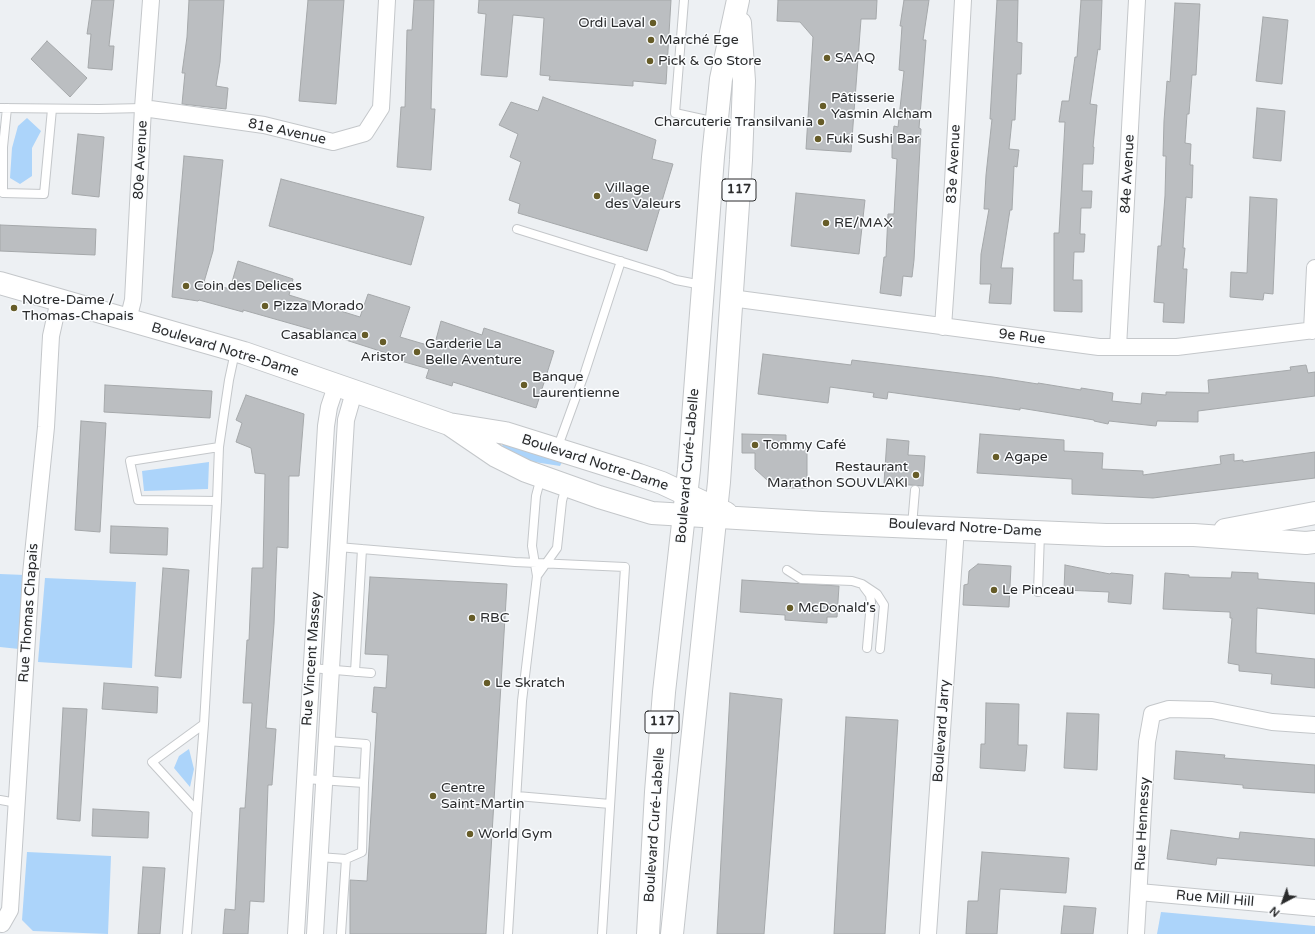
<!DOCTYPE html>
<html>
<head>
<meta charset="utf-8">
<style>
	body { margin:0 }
	#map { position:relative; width:1315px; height:934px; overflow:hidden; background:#edf0f3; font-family:"Varela Round",sans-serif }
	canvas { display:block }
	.north { position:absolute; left:1263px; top:882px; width:40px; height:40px; -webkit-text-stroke:3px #fbfdff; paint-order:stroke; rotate:221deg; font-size:11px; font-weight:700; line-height:16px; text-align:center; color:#2a2b2c }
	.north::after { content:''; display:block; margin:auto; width:14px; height:18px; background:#2a2b2c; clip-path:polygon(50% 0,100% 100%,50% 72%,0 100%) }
</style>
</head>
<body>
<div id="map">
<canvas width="1315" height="934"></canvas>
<div class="north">N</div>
</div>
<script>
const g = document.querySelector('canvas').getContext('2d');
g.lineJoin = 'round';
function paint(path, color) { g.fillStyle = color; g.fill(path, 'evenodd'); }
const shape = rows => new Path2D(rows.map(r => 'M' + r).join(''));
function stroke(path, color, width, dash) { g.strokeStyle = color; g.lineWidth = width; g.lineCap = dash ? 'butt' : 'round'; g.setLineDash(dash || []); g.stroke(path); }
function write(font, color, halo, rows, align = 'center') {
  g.font = font + ' "Varela Round",sans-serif'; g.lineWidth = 3; g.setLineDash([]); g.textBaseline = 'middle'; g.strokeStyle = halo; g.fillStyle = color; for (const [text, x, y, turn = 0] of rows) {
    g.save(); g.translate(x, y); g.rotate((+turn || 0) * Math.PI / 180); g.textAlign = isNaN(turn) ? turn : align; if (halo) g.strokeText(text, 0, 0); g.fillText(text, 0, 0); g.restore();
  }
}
paint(shape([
	[27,118,41,131,32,148,32,176,20,184,10,178,12,148,18,126],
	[503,443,562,462,560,466,528,461,502,447],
	[209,462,208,489,144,491,142,471],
	[0,574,25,575,19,649,0,647],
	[45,578,136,582,132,668,38,662],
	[189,749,194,769,190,787,174,768,179,756],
	[27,852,111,856,108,934,33,931,22,920],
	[1161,912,1315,926,1315,934,1157,934]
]), '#acd4fa');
const building = shape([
	[92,0,114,0,109,46,114,46,112,70,88,68,91,34,87,34,92,0],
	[189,0,224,0,220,62,216,86,228,88,226,109,182,104,185,73,182,73,187,37,189,0],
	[308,0,344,0,336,104,299,101,308,0],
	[414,0,434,0,431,109,435,109,431,170,397,167,401,107,405,107,407,30,412,30,414,0],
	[479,0,671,0,666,84,633,81,633,86,549,80,550,76,540,75,544,18,513,15,507,77,481,75,486,14,478,13,479,0],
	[778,0,877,0,876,19,861,19,851,152,806,149,813,37,800,22,777,21,778,0],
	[904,0,929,0,923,40,926,40,919,128,921,129,914,260,912,277,903,276,901,296,880,293,884,257,886,257,888,214,894,214,897,159,892,158,892,143,894,126,898,127,904,71,899,70,902,26,900,26,904,0],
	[997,0,1018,0,1017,42,1022,43,1021,74,1017,74,1015,120,1012,120,1009,149,1019,150,1017,167,1014,166,1012,210,1010,210,1001,268,1013,268,1011,304,989,303,991,284,980,284,981,254,989,209,984,209,986,175,992,119,990,119,997,0],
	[1081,0,1102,0,1100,50,1098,49,1090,104,1097,105,1093,147,1094,147,1093,164,1083,164,1082,191,1092,191,1091,208,1081,208,1080,234,1085,234,1084,252,1074,252,1073,280,1082,280,1082,312,1054,311,1054,233,1059,233,1065,122,1059,122,1062,101,1069,101,1075,57,1077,57,1081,0],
	[1175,3,1200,4,1196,75,1192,75,1189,114,1187,114,1185,143,1191,144,1190,165,1193,165,1192,198,1186,197,1183,248,1185,248,1183,269,1187,269,1184,323,1163,322,1164,303,1154,302,1158,246,1161,246,1165,196,1166,156,1163,156,1164,121,1167,81,1170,82,1175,3],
	[1263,17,1288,20,1282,84,1256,81,1263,17],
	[47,41,87,78,70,97,31,59,47,41],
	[543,97,656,140,652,159,673,164,647,251,518,213,520,204,509,200,521,162,510,157,518,134,499,125,511,102,538,111,543,97],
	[1257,108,1285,111,1281,161,1253,158,1257,108],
	[78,134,104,137,99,197,72,194,78,134],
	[184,156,223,160,213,251,204,282,230,289,238,261,293,279,289,295,360,317,368,294,410,307,400,337,434,347,441,321,482,335,484,328,554,351,536,408,453,382,452,386,426,378,429,369,401,361,402,358,324,333,243,310,243,312,199,300,198,301,172,297,184,156],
	[281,179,424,217,411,265,269,226,281,179],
	[796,193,865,200,859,254,791,246,796,193],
	[1250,197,1277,199,1273,294,1264,293,1263,300,1230,297,1231,272,1247,273,1250,197],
	[0,225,96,229,95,255,0,251,0,225],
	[763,354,851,365,852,360,993,377,1038,384,1038,383,1081,390,1081,388,1113,393,1112,401,1141,404,1142,393,1166,395,1166,392,1209,393,1208,380,1291,370,1290,367,1306,365,1308,373,1315,372,1315,396,1198,411,1198,422,1157,421,1156,426,1109,421,1108,424,1094,421,1094,420,1020,408,1020,410,888,392,887,399,873,397,874,393,830,387,828,403,758,394,763,354],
	[105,385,212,391,210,418,104,412,105,385],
	[246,395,304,414,299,476,289,476,288,548,277,547,274,624,266,728,276,729,272,785,268,785,264,902,250,901,248,934,223,934,225,909,235,910,240,808,245,808,252,703,243,703,247,640,249,640,252,568,263,568,265,474,255,473,251,448,236,442,242,423,236,420,246,395],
	[81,421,106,423,100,532,75,530,81,421],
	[742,434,786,435,786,444,807,444,807,488,785,488,785,480,767,480,755,469,755,453,742,453,742,434],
	[980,434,1064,440,1064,451,1103,453,1102,469,1143,471,1143,475,1221,464,1220,456,1234,454,1234,461,1243,460,1243,462,1315,452,1315,478,1153,498,1072,494,1072,479,977,473,980,434],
	[887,439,909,441,908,455,925,456,923,486,884,483,887,439],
	[111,526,168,528,167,555,110,553,111,526],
	[978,564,1011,566,1009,607,963,605,964,585,968,584,969,571,978,564],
	[1065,565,1110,574,1111,573,1133,575,1131,604,1108,602,1109,592,1064,590,1065,565],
	[163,568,189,570,181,678,155,676,163,568],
	[1232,572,1258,573,1258,579,1315,583,1315,614,1257,608,1256,641,1256,653,1315,659,1315,688,1271,684,1272,674,1239,671,1239,665,1228,663,1232,618,1230,618,1230,612,1163,609,1165,573,1189,575,1189,577,1231,578,1232,572],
	[370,577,507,584,486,934,350,934,350,880,367,881,377,713,372,712,374,687,386,688,388,655,365,654,370,577],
	[742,580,839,586,837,617,827,617,827,623,785,620,785,615,740,612,742,580],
	[104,683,158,687,157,713,102,709,104,683],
	[730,693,782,699,764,934,717,934,730,693],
	[986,703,1019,704,1018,745,1027,745,1025,771,980,768,981,744,985,744,986,703],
	[63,708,87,709,80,821,57,819,63,708],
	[1067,713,1099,714,1097,770,1064,768,1067,713],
	[846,717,898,720,885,934,834,934,846,717],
	[1176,751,1225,755,1224,758,1315,765,1315,793,1243,788,1243,785,1174,779,1176,751],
	[93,809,149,812,148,838,92,836,93,809],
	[1171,830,1239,839,1240,832,1315,839,1315,866,1217,858,1216,865,1167,859,1171,830],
	[982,852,1069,858,1066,893,1000,889,997,934,966,934,968,901,978,901,982,852],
	[143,867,165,868,160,934,138,934,143,867],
	[1064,906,1096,908,1093,934,1061,934,1064,906]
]);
paint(building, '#bbbec1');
stroke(building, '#a5a8aa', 1);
const lane = shape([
	[684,0,675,113,716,122],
	[0,108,99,109,143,108],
	[7,108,3,147,3,193,44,194,52,109],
	[517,229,661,274,676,280,702,285],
	[557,449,585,372,621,261],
	[217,501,219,447],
	[912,526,915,490],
	[338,547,515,562,625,567,602,934],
	[787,570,801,579,852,581,862,584,877,594,884,605,880,649],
	[537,576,557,548,562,501,566,486],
	[864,587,870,595,871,602,867,648],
	[1038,592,1040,533],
	[311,668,371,673],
	[355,672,362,549],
	[204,724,217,501,138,500,130,461,219,447,229,380,235,352],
	[327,741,366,744,364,783],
	[305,779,364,783,362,852,346,859,341,934],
	[517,796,610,804],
	[0,800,17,803],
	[319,857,346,859],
	[187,934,204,724,152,762,197,811],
	[508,934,522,701,537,576,532,546,536,496,541,477]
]);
const street = shape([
	[143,108,264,125,333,142,365,133,381,108,387,0],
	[731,298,1099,347,1177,347,1315,330],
	[128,320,133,300,143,108,151,0],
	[943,327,953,182,963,0],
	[1312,331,1315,268],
	[1118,347,1137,0],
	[1139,892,1315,908],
	[0,923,2,924,10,910,31,574,46,427,51,336,59,300],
	[296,934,326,426,329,407,336,386],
	[315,934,346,420,354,392],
	[928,934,956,528],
	[1136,934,1147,742,1152,714,1169,709,1212,710,1272,722,1315,725]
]);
const secondary = shape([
	[0,283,244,353,449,424,505,433,639,475,662,483,726,513],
	[449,424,496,456,526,471,599,497,652,513,822,523,1106,535,1194,535,1306,543,1315,542],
	[1225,530,1315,513]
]);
const primary = shape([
	[648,934,656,792,664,692,689,470,713,157,721,79,738,0],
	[672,934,719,482,741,160,744,81,740,23]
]);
stroke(lane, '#c4c7ca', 10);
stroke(street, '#c4c7ca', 18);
stroke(secondary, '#c4c7ca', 24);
stroke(primary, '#c4c7ca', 24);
stroke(lane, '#fff', 8);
stroke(street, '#fff', 16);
stroke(secondary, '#fff', 22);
stroke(primary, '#fff', 22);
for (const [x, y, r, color] of [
	[653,23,4,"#665c28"],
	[651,40,4,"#665c28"],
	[827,58,4,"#665c28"],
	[650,61,4,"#665c28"],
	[823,106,4,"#665c28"],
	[821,122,4,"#665c28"],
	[818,139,4,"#665c28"],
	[597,196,4,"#665c28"],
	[826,223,4,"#665c28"],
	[186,286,4,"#665c28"],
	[265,306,4,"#665c28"],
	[14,308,4,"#665c28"],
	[365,335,4,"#665c28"],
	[383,342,4,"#665c28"],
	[417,352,4,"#665c28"],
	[524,385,4,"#665c28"],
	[755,445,4,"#665c28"],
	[996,457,4,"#665c28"],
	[916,475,4,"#665c28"],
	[994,590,4,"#665c28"],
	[790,608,4,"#665c28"],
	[472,618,4,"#665c28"],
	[487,683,4,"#665c28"],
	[433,796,4,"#665c28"],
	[470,834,4,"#665c28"]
]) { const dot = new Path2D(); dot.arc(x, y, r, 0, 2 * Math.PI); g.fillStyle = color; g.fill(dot); stroke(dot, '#fbfdff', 1.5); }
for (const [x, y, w] of [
	[739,190,34],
	[662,722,34]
]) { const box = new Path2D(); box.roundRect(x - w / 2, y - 11, w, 22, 3); g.fillStyle = '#fbfdff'; g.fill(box); stroke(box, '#2a2b2c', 1); }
write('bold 13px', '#2a2b2c', null, [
	["117",739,190],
	["117",662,722]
]);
write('14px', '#2a2b2c', '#fbfdff', [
	["Ordi Laval",645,23,"right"],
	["Marché Ege",659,40],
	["SAAQ",835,58],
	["Pick & Go Store",658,61],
	["Pâtisserie",831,98],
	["Yasmin Alcham",831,114],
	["Charcuterie Transilvania",813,122,"right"],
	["Fuki Sushi Bar",826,139],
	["Village",605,188],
	["des Valeurs",605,204],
	["RE/MAX",834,223],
	["Coin des Delices",194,286],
	["Notre-Dame /",22,300],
	["Thomas-Chapais",22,316],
	["Pizza Morado",273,306],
	["Casablanca",357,335,"right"],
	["Garderie La",425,344],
	["Belle Aventure",425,360],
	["Aristor",383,357,"center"],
	["Banque",532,377],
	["Laurentienne",532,393],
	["Tommy Café",763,445],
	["Agape",1004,457],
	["Restaurant",908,467,"right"],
	["Marathon SOUVLAKI",908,483,"right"],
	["Le Pinceau",1002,590],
	["McDonald's",798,608],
	["RBC",480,618],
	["Le Skratch",495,683],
	["Centre",441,788],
	["Saint-Martin",441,804],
	["World Gym",478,834]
], 'left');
write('14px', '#2a2b2c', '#fbfdff', [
	["81e Avenue",287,132,12],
	["80e Avenue",141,160,-87],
	["83e Avenue",954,164,-87],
	["84e Avenue",1128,174,-87],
	["9e Rue",1022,337,7],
	["Boulevard Notre-Dame",225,350,17],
	["Boulevard Notre-Dame",595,463,18],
	["Boulevard Curé-Labelle",688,466,-85],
	["Boulevard Notre-Dame",965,528,3],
	["Rue Thomas Chapais",29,613,-86],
	["Rue Vincent Massey",312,659,-86],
	["Boulevard Jarry",942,731,-86],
	["Rue Hennessy",1143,824,-87],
	["Boulevard Curé-Labelle",655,825,-86],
	["Rue Mill Hill",1215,899,5]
]);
</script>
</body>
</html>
